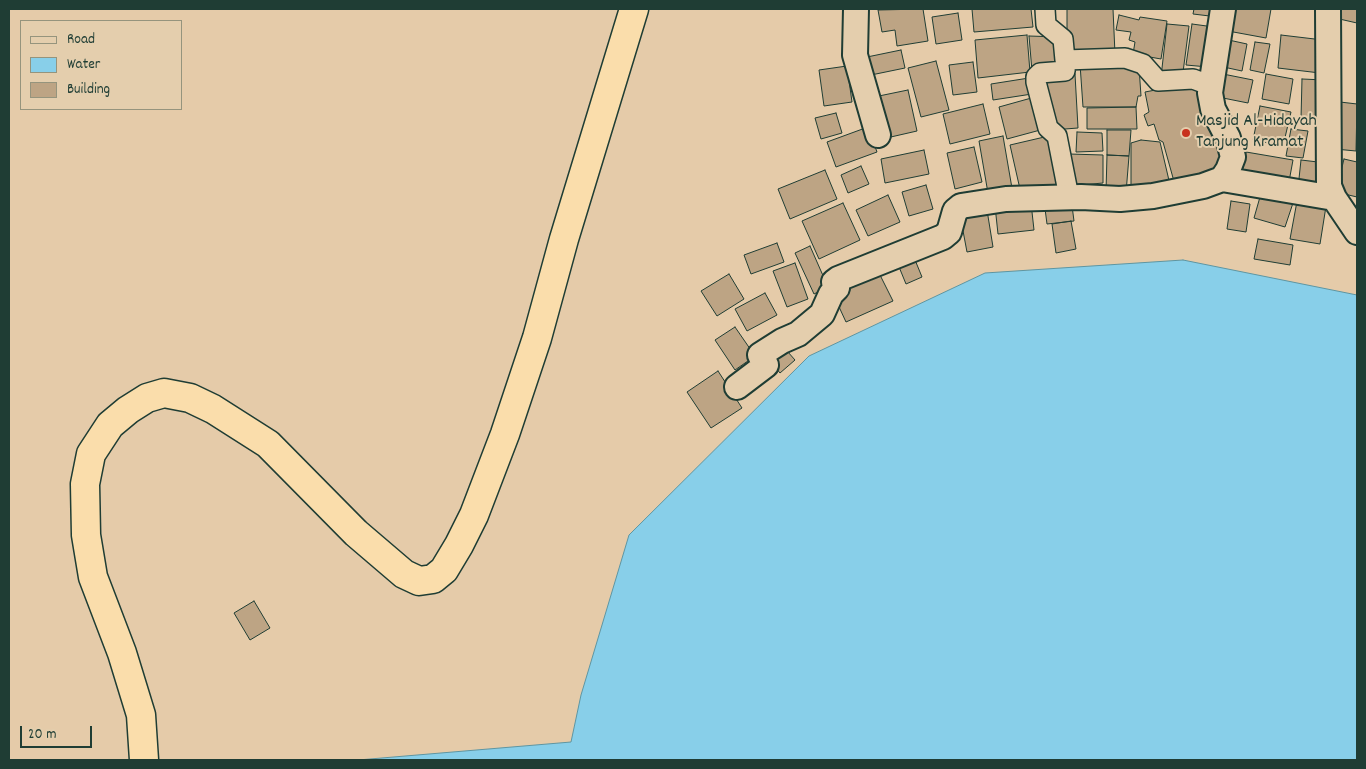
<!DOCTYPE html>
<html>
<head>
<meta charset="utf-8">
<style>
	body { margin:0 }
	#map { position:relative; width:1366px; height:769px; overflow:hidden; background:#e5cba9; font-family:Dekko,sans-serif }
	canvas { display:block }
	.frame { position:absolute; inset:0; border:10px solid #1f3d34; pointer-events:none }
	.legend { position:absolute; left:20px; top:20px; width:162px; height:90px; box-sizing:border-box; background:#e4cead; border:1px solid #95947d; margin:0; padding:6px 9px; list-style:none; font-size:15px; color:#1f3d34 }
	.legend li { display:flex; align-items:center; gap:10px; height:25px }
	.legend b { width:25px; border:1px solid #95947d }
	.scale { position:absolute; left:20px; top:726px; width:72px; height:22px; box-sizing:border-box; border:2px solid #1f3d34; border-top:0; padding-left:6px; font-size:15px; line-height:18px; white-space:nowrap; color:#1f3d34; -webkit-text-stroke:4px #e4cead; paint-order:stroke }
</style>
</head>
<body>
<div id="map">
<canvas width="1366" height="769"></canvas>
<div class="frame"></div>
<ul class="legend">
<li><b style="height:6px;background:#e4cead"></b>Road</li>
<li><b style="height:14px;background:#88cfe9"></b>Water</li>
<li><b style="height:14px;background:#bda484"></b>Building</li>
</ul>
<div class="scale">20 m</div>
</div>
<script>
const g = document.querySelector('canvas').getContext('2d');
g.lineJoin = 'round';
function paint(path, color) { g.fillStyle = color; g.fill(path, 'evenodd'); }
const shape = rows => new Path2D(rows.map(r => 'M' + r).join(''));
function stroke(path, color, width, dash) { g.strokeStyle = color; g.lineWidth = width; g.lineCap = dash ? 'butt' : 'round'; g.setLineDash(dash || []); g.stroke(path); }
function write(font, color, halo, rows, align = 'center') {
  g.font = font + ' Dekko,sans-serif'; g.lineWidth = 4; g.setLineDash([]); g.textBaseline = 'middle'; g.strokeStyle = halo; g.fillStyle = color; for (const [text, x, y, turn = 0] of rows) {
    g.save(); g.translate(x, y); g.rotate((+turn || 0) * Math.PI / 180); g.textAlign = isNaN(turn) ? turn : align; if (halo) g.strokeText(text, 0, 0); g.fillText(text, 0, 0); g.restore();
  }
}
const water = shape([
	[1183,260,1357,295,1357,760,358,760,571,742,581,695,629,535,809,356,985,273,1183,260]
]);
paint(water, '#88cfe9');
stroke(water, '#5e95a1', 1);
const building = shape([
	[923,9,928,41,897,46,895,30,882,32,878,10,923,9],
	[972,9,1031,9,1033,27,974,32,972,9],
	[1067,9,1113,9,1115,54,1067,58,1067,9],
	[1194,9,1220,9,1218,17,1193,14,1194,9],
	[1232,9,1271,9,1266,38,1228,31,1232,9],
	[1337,9,1357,9,1357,23,1335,18,1337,9],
	[958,13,962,40,936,44,932,17,958,13],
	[1119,15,1139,20,1140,17,1167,21,1161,59,1133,54,1135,42,1129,40,1131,32,1116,30,1119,15],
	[1167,24,1189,26,1182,80,1161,77,1167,24],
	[1192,24,1214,27,1208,67,1186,65,1192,24],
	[1027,35,1030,72,978,78,975,40,1027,35],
	[1281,35,1323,40,1320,73,1278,68,1281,35],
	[1029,36,1060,37,1063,70,1032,71,1029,36],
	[1224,39,1247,44,1242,71,1219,66,1224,39],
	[1255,42,1270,44,1264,73,1250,70,1255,42],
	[901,50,905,68,871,75,867,57,901,50],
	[936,61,949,110,921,117,908,68,936,61],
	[973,62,977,92,953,95,949,65,973,62],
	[1080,64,1139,67,1141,96,1138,96,1136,107,1083,107,1080,64],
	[847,66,852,102,824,106,819,70,847,66],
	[1218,73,1253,80,1248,103,1213,96,1218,73],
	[1075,74,1078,128,1052,130,1040,75,1075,74],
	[1266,74,1293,79,1289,104,1262,99,1266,74],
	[1029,78,1032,94,993,100,991,84,1029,78],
	[1302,79,1324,80,1324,119,1301,119,1302,79],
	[1197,82,1213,125,1224,170,1175,185,1163,142,1159,140,1154,124,1148,126,1144,115,1149,112,1145,92,1197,82],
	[908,90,917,131,882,139,874,97,908,90],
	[1035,97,1044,129,1007,139,999,107,1035,97],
	[1340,102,1357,104,1356,151,1335,149,1340,102],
	[983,104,990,134,950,144,943,114,983,104],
	[1260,106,1291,112,1283,146,1253,140,1260,106],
	[1136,107,1137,129,1087,129,1087,108,1136,107],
	[836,113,842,133,821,139,815,118,836,113],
	[868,127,877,152,836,167,827,142,868,127],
	[1291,129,1308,131,1303,158,1286,156,1291,129],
	[1107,130,1131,130,1129,156,1107,155,1107,130],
	[1077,132,1102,133,1103,151,1076,152,1077,132],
	[1053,135,1065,188,1022,198,1010,145,1053,135],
	[1003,136,1013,194,989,199,979,141,1003,136],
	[1141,140,1160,142,1171,189,1131,194,1131,143,1141,140],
	[974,147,982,182,955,189,947,153,974,147],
	[924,150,929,174,885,183,881,159,924,150],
	[1246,152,1293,160,1288,187,1241,178,1246,152],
	[1069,154,1103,155,1103,183,1070,186,1069,154],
	[1107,155,1129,156,1126,193,1106,192,1107,155],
	[1344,159,1357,162,1357,197,1336,192,1344,159],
	[1301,160,1318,162,1316,189,1298,188,1301,160],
	[861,166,869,184,848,193,841,175,861,166],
	[825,170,837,199,790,219,778,189,825,170],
	[926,185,933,209,909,216,902,192,926,185],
	[1262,190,1294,200,1285,227,1254,218,1262,190],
	[888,195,900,222,868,236,856,210,888,195],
	[1298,196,1327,200,1320,244,1290,239,1298,196],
	[1071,198,1074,221,1047,224,1044,201,1071,198],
	[1231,201,1250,204,1246,232,1227,229,1231,201],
	[843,203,860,240,819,259,802,221,843,203],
	[1031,203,1034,230,998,234,995,206,1031,203],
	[987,210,993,247,967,252,960,215,987,210],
	[1071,221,1076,249,1056,253,1052,224,1071,221],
	[1258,239,1293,245,1290,265,1254,259,1258,239],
	[777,243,784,262,751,274,744,255,777,243],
	[810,246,828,287,814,294,795,253,810,246],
	[913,255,922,277,906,284,897,262,913,255],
	[795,263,808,299,787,307,773,271,795,263],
	[875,265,893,301,846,322,834,296,875,265],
	[729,274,744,299,717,316,701,291,729,274],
	[765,293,777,315,747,331,735,309,765,293],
	[735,327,755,356,735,370,715,340,735,327],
	[780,343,795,360,780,373,766,356,780,343],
	[718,371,742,408,711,428,687,392,718,371],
	[254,601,270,628,250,640,234,613,254,601]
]);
paint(building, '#bda484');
stroke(building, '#1f3d34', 1);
const pedestrian = shape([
	[1045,9,1046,25,1063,39,1065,60,1125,58,1143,64,1158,81,1193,79,1212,86],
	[1066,60,1065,71,1040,73,1036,77,1036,82,1048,128,1057,136,1069,197]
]);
const minor = shape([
	[856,9,855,55,878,135],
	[1328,9,1329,186,1334,198,1357,232],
	[1222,179,1334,198],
	[737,387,766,365,760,355,782,341,798,334,822,314,831,294,837,288,834,282,838,279,943,237,949,232,955,211,961,206,1006,199,1081,197,1120,199,1153,196,1203,186,1222,179,1228,170,1233,157,1228,138,1213,109,1210,93,1223,9]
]);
const trunk = shape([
	[144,760,141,715,122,653,93,577,86,535,85,484,91,454,110,425,128,410,147,398,164,393,190,398,213,409,268,444,356,533,404,574,419,581,433,579,444,570,459,545,474,515,505,434,537,338,564,239,634,9]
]);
stroke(pedestrian, '#1f3d34', 22);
stroke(minor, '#1f3d34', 28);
stroke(trunk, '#1f3d34', 31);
stroke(pedestrian, '#e4cead', 19);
stroke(minor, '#e4cead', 24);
stroke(trunk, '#faddab', 28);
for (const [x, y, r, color] of [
	[1186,133,5,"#c8321e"]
]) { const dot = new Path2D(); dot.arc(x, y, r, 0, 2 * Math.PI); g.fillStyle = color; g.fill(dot); stroke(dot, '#e4cead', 2); }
write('18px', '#1f3d34', '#e4cead', [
	["Masjid Al-Hidayah",1196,123],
	["Tanjung Kramat",1196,144]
], 'left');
</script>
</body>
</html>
